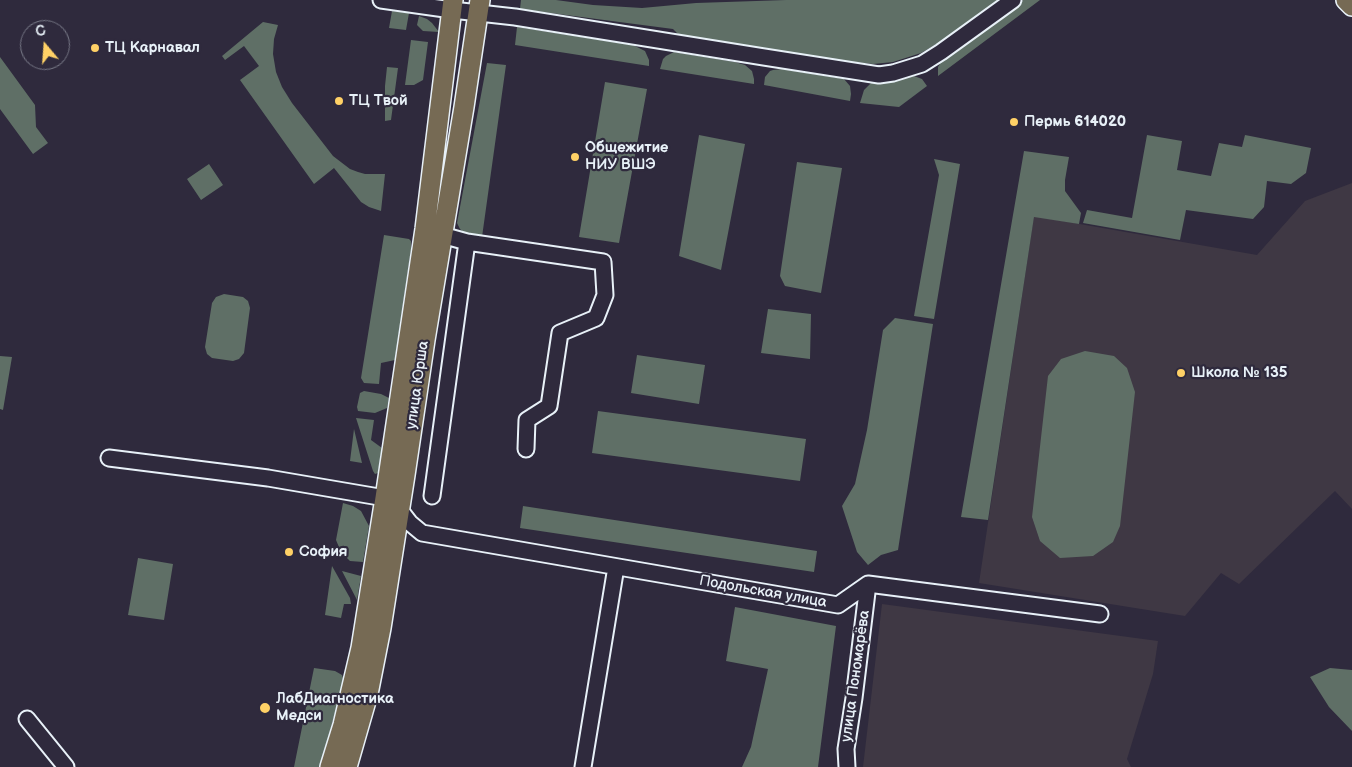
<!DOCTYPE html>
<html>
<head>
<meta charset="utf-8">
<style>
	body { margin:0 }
	#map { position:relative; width:1352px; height:767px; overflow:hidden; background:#2f2a3d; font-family:"Balsamiq Sans",sans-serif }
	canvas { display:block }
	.north { position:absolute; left:20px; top:20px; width:50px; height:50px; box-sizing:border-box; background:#2f2a3d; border:1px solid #797a88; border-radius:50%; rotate:342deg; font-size:14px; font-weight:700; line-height:20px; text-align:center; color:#e8f1f8 }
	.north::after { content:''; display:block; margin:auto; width:18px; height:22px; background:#ffd166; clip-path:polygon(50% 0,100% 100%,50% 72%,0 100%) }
</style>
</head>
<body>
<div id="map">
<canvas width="1352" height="767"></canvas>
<div class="north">С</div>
</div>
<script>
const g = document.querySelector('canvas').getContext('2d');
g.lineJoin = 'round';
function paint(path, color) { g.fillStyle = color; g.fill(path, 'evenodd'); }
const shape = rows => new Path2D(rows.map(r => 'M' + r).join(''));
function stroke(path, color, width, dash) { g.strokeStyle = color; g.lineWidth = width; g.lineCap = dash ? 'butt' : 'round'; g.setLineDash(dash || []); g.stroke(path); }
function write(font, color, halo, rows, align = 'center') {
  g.font = font + ' "Balsamiq Sans",sans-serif'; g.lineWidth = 4.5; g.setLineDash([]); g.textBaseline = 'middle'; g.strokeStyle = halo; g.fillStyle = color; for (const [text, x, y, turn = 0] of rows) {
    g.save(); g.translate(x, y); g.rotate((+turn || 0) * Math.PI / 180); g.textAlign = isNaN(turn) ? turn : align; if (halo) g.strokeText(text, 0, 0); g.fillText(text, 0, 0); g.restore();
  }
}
paint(shape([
	[1352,183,1352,509,1335,491,1239,584,1221,573,1185,616,979,583,1034,216,1257,255,1305,201],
	[882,604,1158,641,1153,674,1127,759,1131,767,863,767]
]), '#3f3844');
paint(shape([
	[521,0,556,0,593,5,642,8,696,3,786,0,1000,0,949,37,921,53,893,62,873,64,832,60,767,51,680,36,673,29,520,9],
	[1023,0,1040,0,938,76,938,67,941,62],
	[392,11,409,13,406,30,389,28],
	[419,16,427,19,432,23,439,32,423,31,417,25],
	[263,22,278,25,274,39,273,54,276,72,282,87,292,103,333,156,350,169,358,172,365,174,385,174,381,211,369,207,361,202,334,168,314,184,240,80,259,66,244,46,225,60,222,56],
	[517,27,633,45,645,51,649,60,649,66,515,45],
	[411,40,428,42,423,80,414,85,405,85],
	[674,52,735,62,745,65,752,71,754,79,754,84,660,69,663,59,666,56],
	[0,57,35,105,36,127,48,143,33,154,0,109],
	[487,63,506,65,482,237,464,233,460,229,457,223],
	[387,67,398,68,391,120,385,121,385,86],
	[782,69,844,79,850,86,851,94,850,101,764,85,765,77,770,71,773,70],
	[914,76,922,79,927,86,899,107,860,103,864,90,871,83],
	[605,82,647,89,619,243,579,237],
	[699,135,745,144,721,270,679,256],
	[1147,135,1182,141,1177,170,1211,176,1219,143,1242,147,1245,135,1311,148,1306,173,1291,184,1267,181,1264,207,1253,219,1186,210,1180,240,1083,223,1087,210,1132,218],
	[1024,151,1069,157,1065,180,1065,191,1081,213,1079,224,1034,217,988,520,961,517],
	[934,159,960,164,934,319,914,316,939,175],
	[797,162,842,168,821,293,785,286,780,276],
	[209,164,223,185,201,200,187,179],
	[384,235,409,239,411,241,411,250,395,360,381,363,379,384,364,383,361,378],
	[224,294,243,297,248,301,250,308,244,353,239,359,233,361,212,358,207,354,205,347,212,303,216,297],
	[768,309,811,314,810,359,761,353],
	[895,318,933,324,898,550,881,555,868,565,857,552,842,506,855,484,867,430,883,330],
	[1085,351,1114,356,1127,368,1135,392,1120,526,1113,542,1093,556,1060,558,1040,541,1032,517,1048,376,1061,359],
	[637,355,705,365,699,404,631,393],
	[0,356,12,357,3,410,0,409],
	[364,391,381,394,389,398,387,408,375,413,358,411,357,407,360,393],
	[598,411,806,439,800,481,592,453],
	[356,418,374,420,371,440,382,448,378,473,375,474,373,471],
	[354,429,362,463,350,461],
	[343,503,353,506,361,511,369,526,363,562,350,561,341,552,336,540],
	[523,506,817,551,814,572,520,528],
	[138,558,173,564,164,620,128,615],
	[332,566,350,598,351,604,344,604,341,618,325,615],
	[342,571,361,576,357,600],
	[735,607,836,626,818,767,742,767,751,747,768,669,726,661],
	[314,668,335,671,342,675,344,681,320,767,294,767],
	[1330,668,1352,670,1352,731,1329,707,1310,677]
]), '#5f6f66');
const minor = shape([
	[381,0,452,10,515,17,764,57,879,75,893,73,922,64,941,52,1013,0],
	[442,235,467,242,603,262,605,295,596,318,560,333,549,406,527,420,526,449],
	[109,458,268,478,385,498],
	[432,496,467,242],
	[400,510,410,523,422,533,838,605,868,584,1100,614],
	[27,719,66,767],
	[583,767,616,567],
	[847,767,846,749,854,698,868,584]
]);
const major = shape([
	[1346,0,1352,6],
	[330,767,343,725,361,648,385,498,425,229,453,0],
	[347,767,368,694,381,628,405,475,425,340,464,107,480,0]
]);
stroke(minor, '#e8f1f8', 19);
stroke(major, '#e8f1f8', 22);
stroke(minor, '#2f2a3d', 15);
stroke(major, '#766a54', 19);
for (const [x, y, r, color] of [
	[95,48,5,"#ffd166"],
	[339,101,5,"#ffd166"],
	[1014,122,5,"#ffd166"],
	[575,157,5,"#ffd166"],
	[1181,373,5,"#ffd166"],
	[289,552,5,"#ffd166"],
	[265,708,6,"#ffd166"]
]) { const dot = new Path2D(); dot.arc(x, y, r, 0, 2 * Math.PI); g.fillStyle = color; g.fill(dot); stroke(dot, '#2f2a3d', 2); }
write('bold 15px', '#e8f1f8', '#2f2a3d', [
	["ТЦ Карнавал",105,48],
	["ТЦ Твой",349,101],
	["Пермь 614020",1024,122],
	["Общежитие",585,148],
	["НИУ ВШЭ",585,165],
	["Школа № 135",1191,373],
	["София",299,552],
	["ЛабДиагностика",276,699],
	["Медси",276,716]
], 'left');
write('15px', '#e8f1f8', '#2f2a3d', [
	["улица Юрша",418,385,-82],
	["Подольская улица",763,592,10],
	["улица Пономарёва",856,676,-82]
]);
</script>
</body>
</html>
